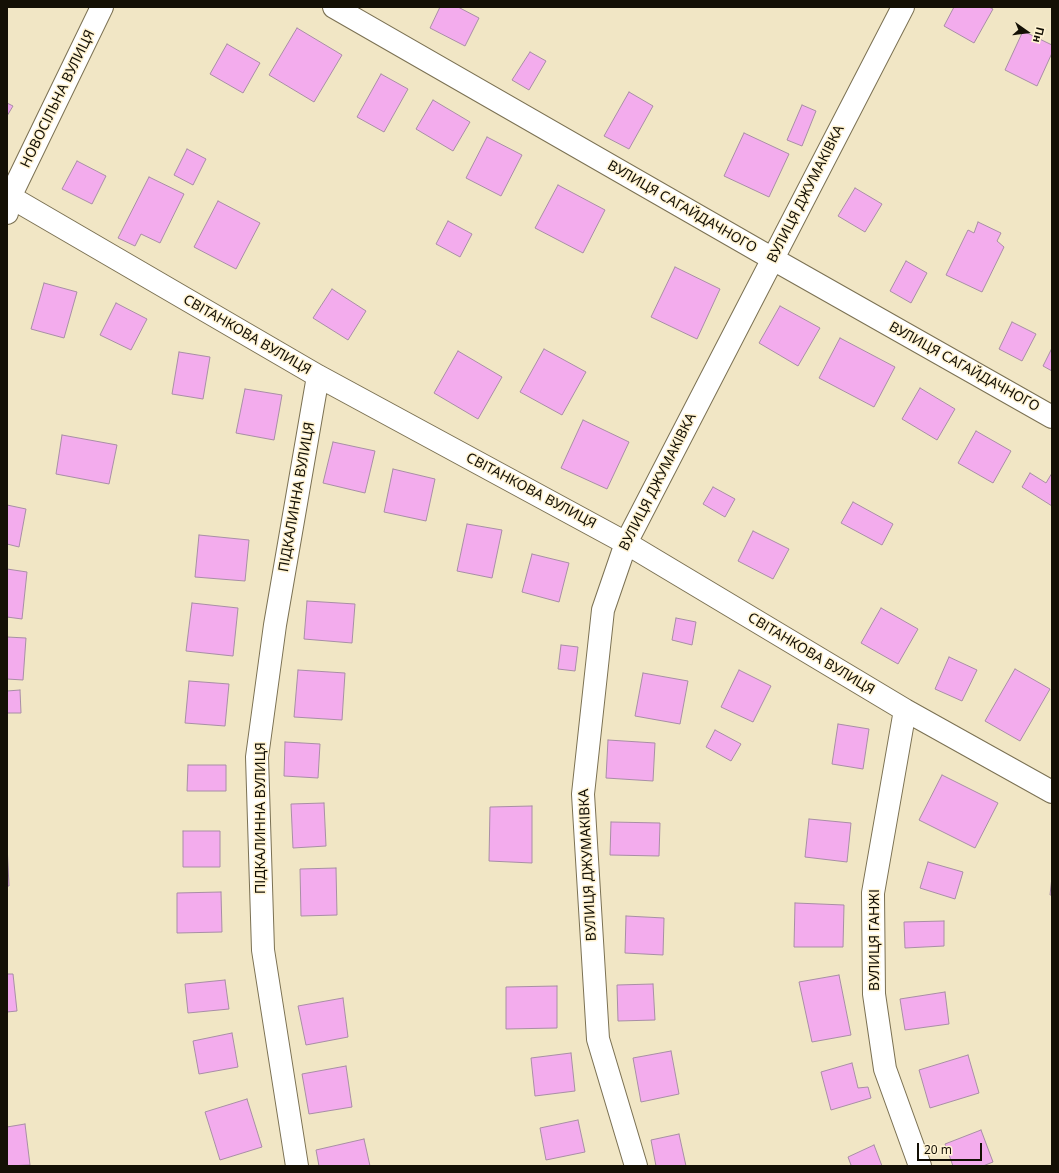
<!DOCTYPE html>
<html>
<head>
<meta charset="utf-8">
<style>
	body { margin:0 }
	#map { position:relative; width:1059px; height:1173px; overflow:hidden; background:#f1e6c5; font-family:"Noto Sans",sans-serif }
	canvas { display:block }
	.frame { position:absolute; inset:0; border:8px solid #141005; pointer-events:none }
	.north { position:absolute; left:1007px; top:12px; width:40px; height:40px; -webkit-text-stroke:3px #fff3d2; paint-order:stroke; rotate:104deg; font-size:11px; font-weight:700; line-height:16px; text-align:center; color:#141005 }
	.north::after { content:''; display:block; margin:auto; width:14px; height:18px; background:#141005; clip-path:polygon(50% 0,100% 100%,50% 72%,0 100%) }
	.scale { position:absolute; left:917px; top:1143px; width:65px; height:18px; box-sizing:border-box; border:2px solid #141005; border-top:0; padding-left:5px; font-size:12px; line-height:14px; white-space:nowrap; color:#141005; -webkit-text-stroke:3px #fff3d2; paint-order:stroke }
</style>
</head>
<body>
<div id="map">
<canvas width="1059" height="1173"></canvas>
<div class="frame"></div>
<div class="north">Пн</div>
<div class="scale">20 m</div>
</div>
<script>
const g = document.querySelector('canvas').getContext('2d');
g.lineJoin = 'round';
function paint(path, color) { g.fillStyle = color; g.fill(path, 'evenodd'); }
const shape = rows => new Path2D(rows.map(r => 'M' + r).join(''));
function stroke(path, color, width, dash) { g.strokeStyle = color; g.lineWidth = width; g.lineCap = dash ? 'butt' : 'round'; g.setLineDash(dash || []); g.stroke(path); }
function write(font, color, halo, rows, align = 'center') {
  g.font = font + ' "Noto Sans",sans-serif'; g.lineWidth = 3; g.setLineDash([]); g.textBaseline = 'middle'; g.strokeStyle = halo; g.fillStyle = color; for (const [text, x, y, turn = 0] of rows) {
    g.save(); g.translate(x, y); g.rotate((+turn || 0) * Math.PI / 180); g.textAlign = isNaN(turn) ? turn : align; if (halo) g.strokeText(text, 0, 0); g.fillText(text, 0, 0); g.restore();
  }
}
const building = shape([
	[440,7,458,7,479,18,465,46,430,28,440,7],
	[954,7,989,7,993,9,974,43,944,26,954,7],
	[297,28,342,55,314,102,269,75,297,28],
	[1023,31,1052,45,1052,53,1037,86,1005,70,1023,31],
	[227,44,260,63,243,93,210,74,227,44],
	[530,52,546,61,529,90,512,80,530,52],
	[381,74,408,89,384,132,357,117,381,74],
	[629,92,653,106,629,149,604,136,629,92],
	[433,100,470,122,453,151,416,129,433,100],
	[7,103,13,106,7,116,7,103],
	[802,105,816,111,802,146,787,140,802,105],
	[744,133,789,154,769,197,724,176,744,133],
	[487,137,522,155,501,196,466,178,487,137],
	[187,149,206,159,193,185,174,175,187,149],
	[77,161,106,176,92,204,62,189,77,161],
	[149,177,184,194,160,243,141,234,135,246,118,238,149,177],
	[558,185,605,210,583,253,535,228,558,185],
	[855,188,882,204,865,232,838,216,855,188],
	[218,201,260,223,236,269,194,247,218,201],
	[448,221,472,234,460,257,436,244,448,221],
	[978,222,1001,233,997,241,1004,247,982,292,946,275,968,230,974,233,978,222],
	[906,261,927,273,911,303,890,291,906,261],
	[675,267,720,289,697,339,651,317,675,267],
	[44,283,77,292,64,338,31,329,44,283],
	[332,289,366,311,348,340,313,318,332,289],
	[116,303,147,319,131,350,100,335,116,303],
	[780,306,820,328,798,366,759,343,780,306],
	[1012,322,1036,334,1022,361,999,349,1012,322],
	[840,338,895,367,874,407,819,378,840,338],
	[1052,348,1052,371,1043,366,1052,348],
	[544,349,586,372,562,415,520,392,544,349],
	[458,351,502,377,478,419,434,393,458,351],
	[179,352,210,357,203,399,172,394,179,352],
	[920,388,955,409,937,440,902,419,920,388],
	[245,389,282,395,274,440,236,433,245,389],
	[583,420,629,442,607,489,561,468,583,420],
	[976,431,1011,451,993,483,958,463,976,431],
	[62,435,117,445,109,484,56,474,62,435],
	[333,442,375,451,365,493,323,483,333,442],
	[393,469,435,479,426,521,384,512,393,469],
	[1030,473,1046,483,1052,473,1052,506,1022,487,1030,473],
	[713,487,735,499,725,517,703,504,713,487],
	[853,502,893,524,882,545,841,523,853,502],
	[7,505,26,509,19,547,7,544,7,505],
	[467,524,502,530,492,578,457,571,467,524],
	[753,531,789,549,773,579,738,561,753,531],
	[199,535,249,540,245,581,195,577,199,535],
	[532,554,569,563,559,602,522,592,532,554],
	[7,569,27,572,22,619,7,617,7,569],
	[307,601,355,604,352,643,304,639,307,601],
	[192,603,238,608,233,656,186,651,192,603],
	[881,608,918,629,898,664,861,643,881,608],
	[676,618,696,622,692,645,672,640,676,618],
	[7,637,26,638,23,680,7,679,7,637],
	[561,645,578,647,575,671,558,669,561,645],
	[949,657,977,670,962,701,935,689,949,657],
	[1015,669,1050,689,1020,741,985,721,1015,669],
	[298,670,345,673,342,720,294,717,298,670],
	[739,670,771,686,753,722,721,707,739,670],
	[643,673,688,681,680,724,635,716,643,673],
	[189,681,229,684,225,726,185,723,189,681],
	[20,690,21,713,7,713,7,691,20,690],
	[838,724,869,729,863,769,832,764,838,724],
	[715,730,741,744,731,761,706,747,715,730],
	[608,740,655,743,653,781,606,778,608,740],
	[285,742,320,744,318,778,284,776,285,742],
	[188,765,226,765,226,791,187,791,188,765],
	[942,775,998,803,975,848,919,820,942,775],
	[324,803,326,846,293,848,291,804,324,803],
	[532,806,532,863,489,861,490,807,532,806],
	[809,819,851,823,847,862,805,857,809,819],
	[611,822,660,823,659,856,610,855,611,822],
	[183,831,220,831,220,867,183,867,183,831],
	[7,844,9,886,7,886,7,844],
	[928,862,963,872,955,899,920,888,928,862],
	[336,868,337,915,301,916,300,869,336,868],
	[1052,877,1052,895,1050,895,1052,877],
	[221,892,222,932,177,933,177,893,221,892],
	[795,903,844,905,843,947,794,947,795,903],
	[626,916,664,918,663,955,625,953,626,916],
	[944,921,944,946,905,948,904,922,944,921],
	[7,974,13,974,17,1011,7,1012,7,974],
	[839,975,851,1035,812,1042,799,982,839,975],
	[225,980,229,1009,188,1013,185,984,225,980],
	[653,984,655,1020,618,1021,617,985,653,984],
	[557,986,557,1028,506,1029,506,987,557,986],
	[945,992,949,1024,905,1030,900,999,945,992],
	[343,998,348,1037,306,1045,298,1006,343,998],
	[232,1033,238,1067,199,1074,193,1041,232,1033],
	[671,1051,679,1094,641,1102,633,1058,671,1051],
	[571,1053,575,1091,535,1096,531,1058,571,1053],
	[968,1055,979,1093,930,1108,919,1070,968,1055],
	[852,1063,858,1088,868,1087,871,1098,831,1110,821,1072,852,1063],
	[346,1066,352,1107,309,1114,302,1074,346,1066],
	[247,1099,262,1147,220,1160,205,1112,247,1099],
	[578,1120,585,1152,546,1160,540,1128,578,1120],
	[25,1124,30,1165,7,1166,7,1127,25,1124],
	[981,1130,993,1162,983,1166,953,1166,945,1144,981,1130],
	[679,1134,686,1166,656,1166,651,1140,679,1134],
	[364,1139,370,1166,319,1166,316,1150,364,1139],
	[874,1145,882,1166,849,1166,851,1165,848,1157,874,1145]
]);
paint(building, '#f3aced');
stroke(building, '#a88ea5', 1);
const minor = shape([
	[334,7,773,259,1052,417],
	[7,195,318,376,626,543,905,710,1052,792],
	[7,213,10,197,102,7],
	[905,710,873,893,874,994,885,1069,920,1166],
	[297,1166,263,950,257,757,275,625,318,376],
	[636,1166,598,1039,583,794,603,610,626,543,903,7]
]);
stroke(minor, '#7b7153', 24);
stroke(minor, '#fff', 22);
write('14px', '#141005', '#fff3d2', [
	["НОВОСІЛЬНА ВУЛИЦЯ",58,99,-64],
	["ВУЛИЦЯ ДЖУМАКІВКА",806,194,-63],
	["ВУЛИЦЯ САГАЙДАЧНОГО",682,207,30],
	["СВІТАНКОВА ВУЛИЦЯ",247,335,30],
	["ВУЛИЦЯ САГАЙДАЧНОГО",964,367,29],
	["ВУЛИЦЯ ДЖУМАКІВКА",658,482,-63],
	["СВІТАНКОВА ВУЛИЦЯ",531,491,28],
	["ПІДКАЛИННА ВУЛИЦЯ",297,497,-80],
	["СВІТАНКОВА ВУЛИЦЯ",811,654,31],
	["ПІДКАЛИННА ВУЛИЦЯ",261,818,-90],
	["ВУЛИЦЯ ДЖУМАКІВКА",588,865,-93],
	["ВУЛИЦЯ ГАНЖІ",875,940,-90]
]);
</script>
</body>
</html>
